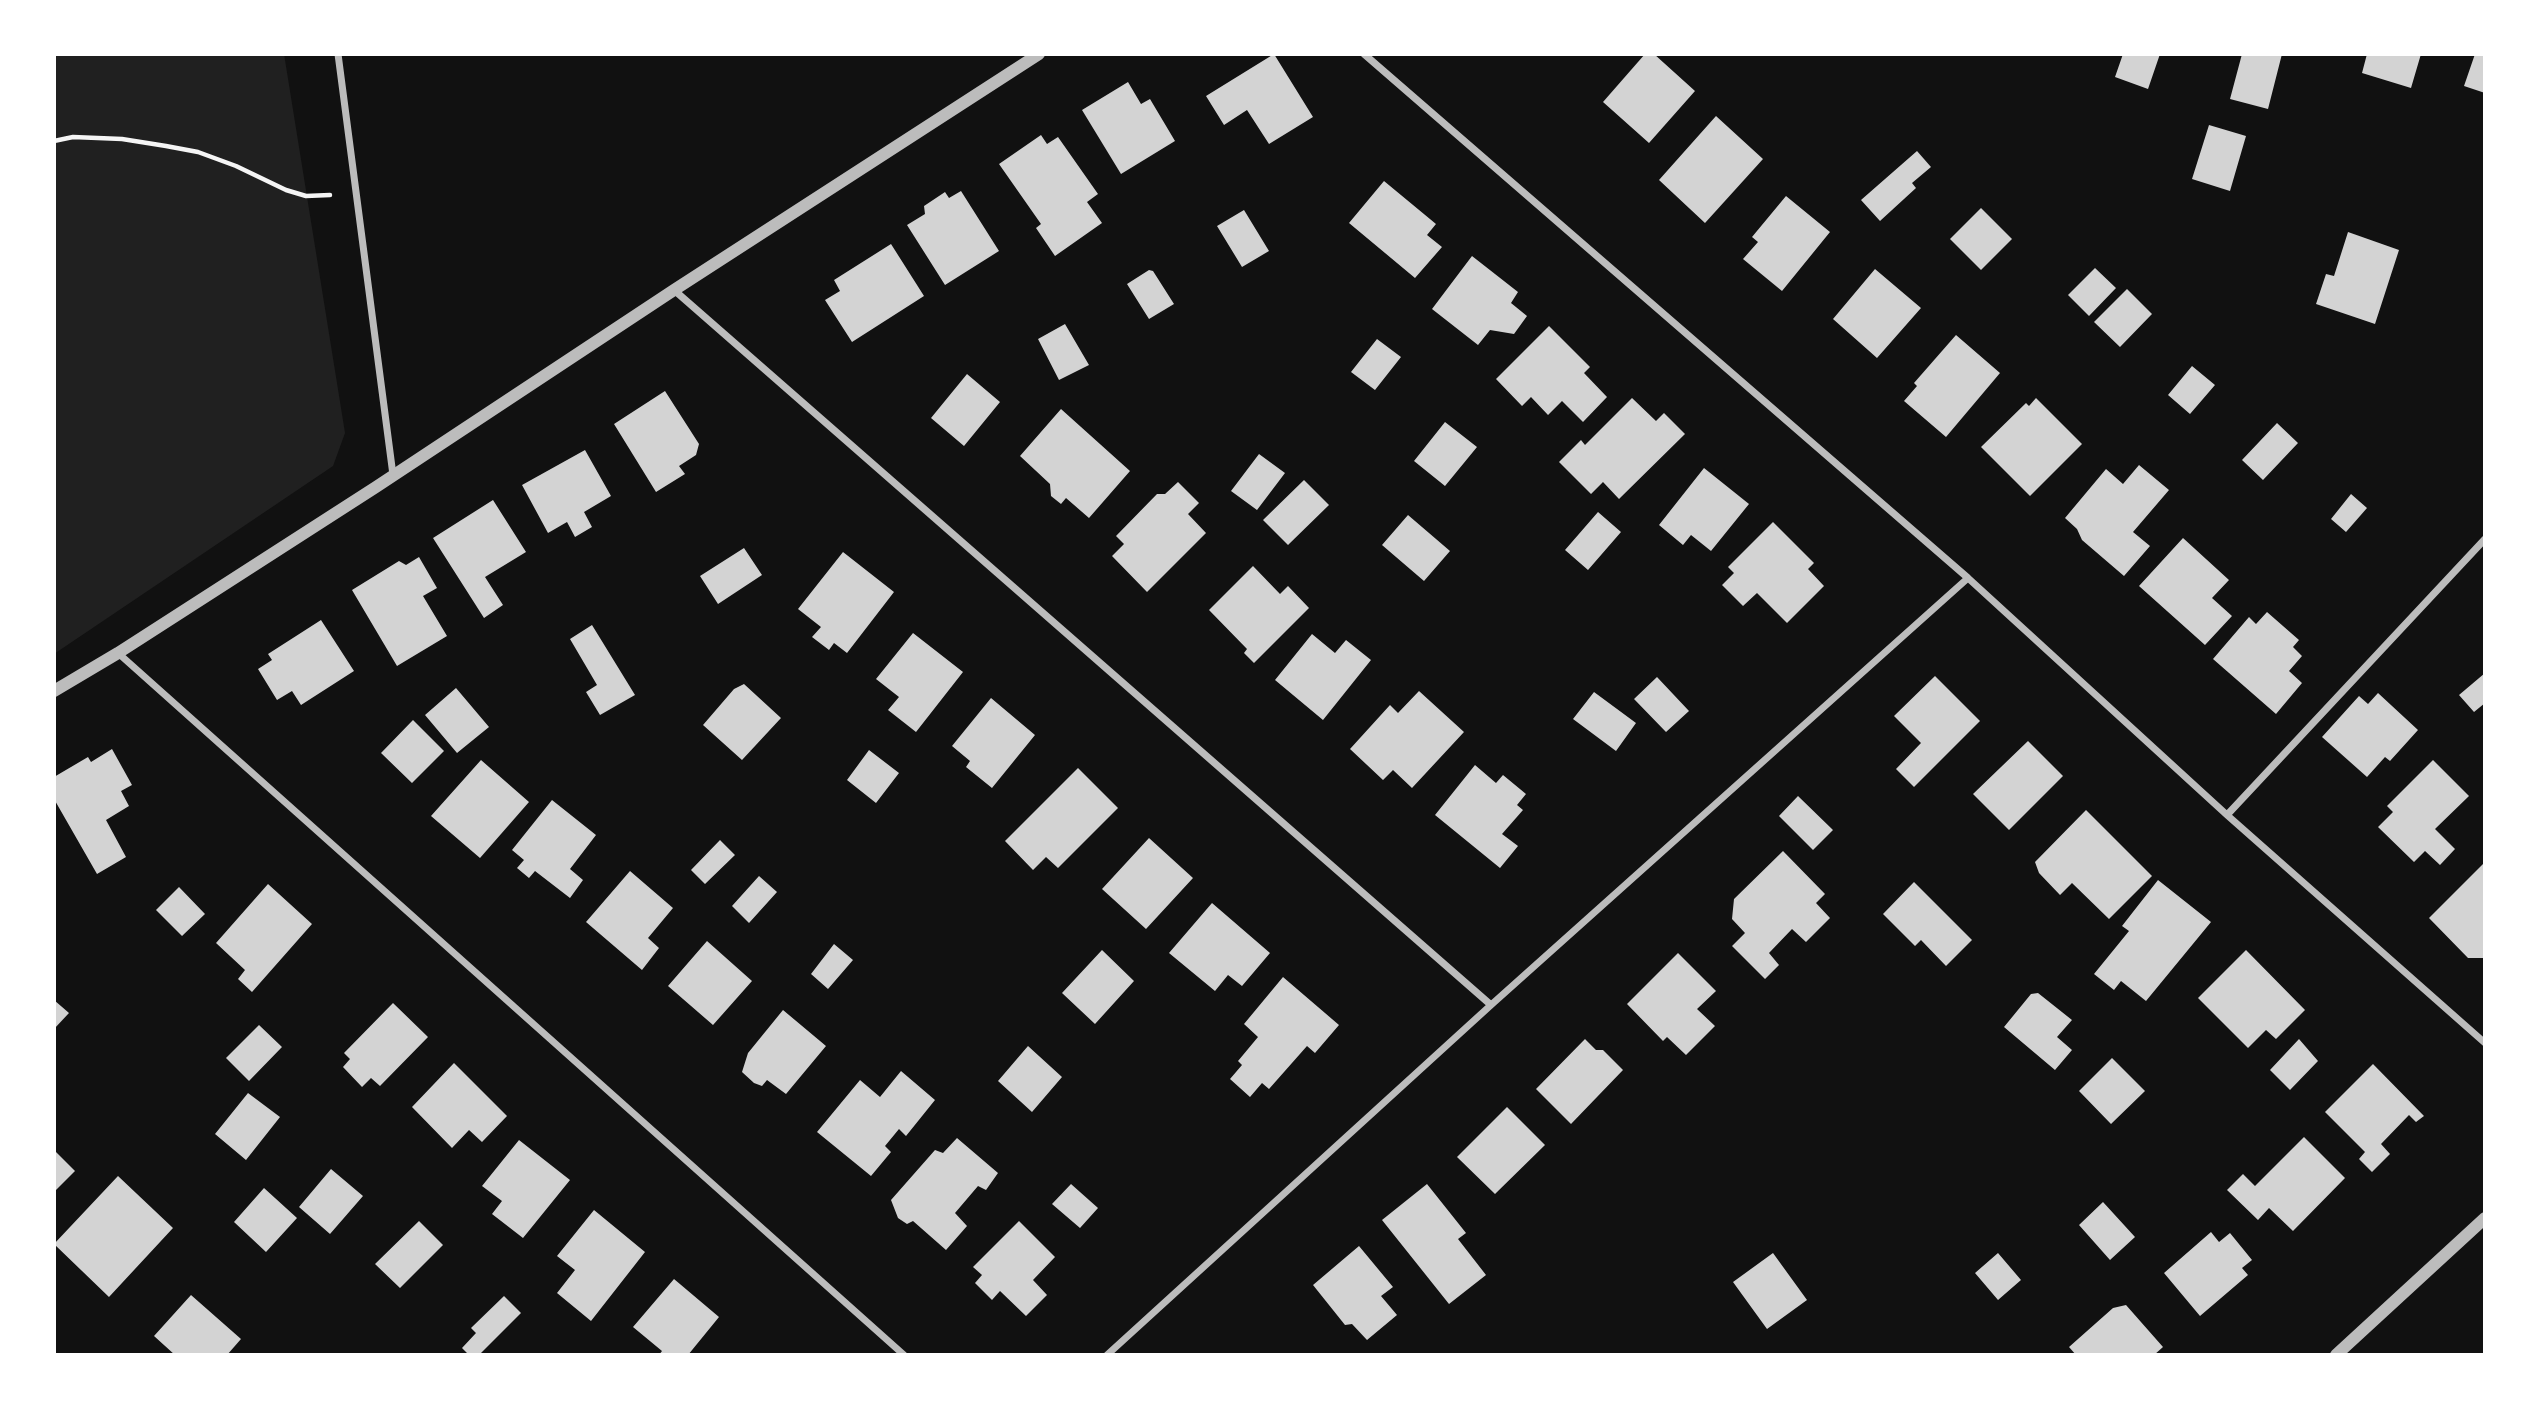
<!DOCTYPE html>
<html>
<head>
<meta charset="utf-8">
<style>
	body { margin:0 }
	#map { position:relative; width:2539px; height:1409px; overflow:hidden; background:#111; font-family:Overpass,sans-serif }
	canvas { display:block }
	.frame { position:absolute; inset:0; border:56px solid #fff; pointer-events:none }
</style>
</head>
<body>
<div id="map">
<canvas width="2539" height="1409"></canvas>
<div class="frame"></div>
</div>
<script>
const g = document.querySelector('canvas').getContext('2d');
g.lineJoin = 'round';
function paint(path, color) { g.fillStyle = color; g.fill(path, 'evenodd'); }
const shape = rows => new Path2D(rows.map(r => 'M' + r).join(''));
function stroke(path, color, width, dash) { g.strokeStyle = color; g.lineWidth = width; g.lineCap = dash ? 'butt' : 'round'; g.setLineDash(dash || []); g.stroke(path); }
paint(shape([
	[54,54,284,54,345,433,333,466,54,654]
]), '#202020');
paint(shape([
	[1274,54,1313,117,1269,144,1247,110,1224,125,1206,96],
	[1645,54,1654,54,1695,91,1649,143,1603,102],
	[2123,54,2160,54,2148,89,2115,77],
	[2242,54,2282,54,2268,109,2230,99],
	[2367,54,2421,54,2411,88,2362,73],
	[2475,54,2485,54,2485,93,2464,86],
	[1128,82,1141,104,1150,99,1175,141,1121,174,1082,110],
	[1716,116,1763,159,1705,223,1659,180],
	[2209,125,2246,136,2230,191,2192,179],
	[1041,135,1047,144,1058,137,1098,194,1087,202,1102,223,1055,256,1036,228,1041,224,999,164],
	[1917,151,1931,167,1912,183,1916,188,1880,221,1861,200],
	[1384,181,1436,224,1427,235,1442,247,1415,278,1349,223],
	[961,191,999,251,945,285,907,225,925,214,924,206,945,192,949,198],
	[1786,196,1830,232,1782,291,1743,259,1758,242,1752,237],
	[1981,208,2012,239,1981,270,1950,239],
	[1244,210,1269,251,1242,267,1217,226],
	[2348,232,2399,250,2375,324,2316,304,2326,274,2334,276],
	[891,244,924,296,852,342,825,300,840,291,834,280],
	[1472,256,1518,292,1511,303,1527,316,1514,334,1490,330,1478,345,1432,309],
	[2095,268,2116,288,2089,316,2068,295],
	[1875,269,1921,308,1877,358,1833,319],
	[1149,270,1153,271,1174,304,1149,319,1127,284],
	[2127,289,2152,314,2120,347,2094,322],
	[1065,324,1089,365,1059,380,1038,339],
	[1549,326,1590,367,1584,373,1607,397,1583,422,1562,401,1548,415,1531,397,1522,406,1496,379],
	[1956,335,2000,373,1946,437,1904,401,1917,386,1914,383],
	[1377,339,1401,357,1375,390,1351,372],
	[2192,366,2215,385,2190,414,2168,395],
	[967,374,1000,402,964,446,931,418],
	[665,391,699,444,696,455,679,466,685,474,656,492,614,424],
	[1632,398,1656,421,1664,413,1685,434,1619,499,1603,482,1591,494,1559,462,1581,440,1585,445],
	[2036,398,2082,444,2030,496,1981,447,2026,403,2029,406],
	[1061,409,1130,471,1089,518,1066,498,1061,504,1051,496,1050,484,1020,456],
	[1445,422,1477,447,1445,486,1414,461],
	[2277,423,2298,443,2263,480,2242,460],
	[585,450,611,496,584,512,592,527,575,537,567,522,548,533,522,485],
	[1259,454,1285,473,1257,510,1231,491],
	[2139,465,2169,490,2133,532,2150,546,2124,576,2082,540,2077,529,2065,518,2106,469,2123,484],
	[1704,468,1749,504,1711,551,1691,535,1683,545,1659,525],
	[1304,480,1329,505,1288,545,1263,520],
	[1178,482,1199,503,1188,514,1206,533,1147,592,1112,556,1124,544,1116,536,1157,494,1165,494],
	[2351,494,2367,508,2346,532,2331,519],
	[493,500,526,552,485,577,503,605,484,618,433,538],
	[1598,512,1621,532,1588,570,1565,550],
	[1408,515,1450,551,1424,581,1382,545],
	[1773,522,1814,563,1808,569,1824,586,1787,623,1757,593,1743,606,1722,585,1734,573,1728,567],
	[2183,538,2229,580,2212,598,2232,616,2205,645,2139,586],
	[744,548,762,575,718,604,700,576],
	[843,552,894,592,847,653,834,643,829,650,812,637,821,627,798,609],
	[419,557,437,588,423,596,447,636,397,666,352,590,399,561,406,565],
	[1253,566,1280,594,1288,586,1309,608,1254,663,1244,653,1247,649,1209,610],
	[2267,612,2299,640,2293,647,2302,656,2289,671,2302,683,2276,714,2213,659,2249,617,2256,624],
	[321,620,354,671,301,705,292,691,277,700,258,669,272,660,268,654],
	[592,625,635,695,600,715,586,692,597,685,570,639],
	[913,633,963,672,916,732,888,710,899,697,876,679],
	[1312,634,1335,653,1346,640,1371,660,1323,720,1275,680],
	[2485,673,2485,703,2474,712,2459,695],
	[1935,676,1980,721,1914,787,1896,769,1921,743,1894,716],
	[1657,677,1689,711,1666,732,1634,699],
	[744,684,781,718,742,760,703,725,734,689],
	[456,688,489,727,457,753,425,715],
	[1419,691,1464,732,1412,788,1393,770,1383,780,1350,749,1390,705,1398,713],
	[1594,692,1636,723,1616,751,1573,719],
	[2378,693,2418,730,2390,761,2385,757,2367,777,2322,737,2359,696,2368,704],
	[991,698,1035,735,992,788,966,767,970,761,952,746],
	[413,720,444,751,412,783,381,753],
	[2028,741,2063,776,2009,830,1973,794],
	[112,749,132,785,121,791,129,806,106,820,126,857,97,874,54,799,54,777,88,757,91,762],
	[869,750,899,773,876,803,847,780],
	[481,760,529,802,480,858,431,816],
	[2433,760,2469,796,2435,829,2455,849,2440,865,2425,851,2414,862,2378,827,2393,812,2387,806],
	[1475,765,1496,783,1503,775,1526,794,1517,805,1523,810,1502,834,1518,846,1500,868,1435,815],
	[1078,768,1118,808,1058,868,1046,857,1033,870,1005,841],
	[1798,796,1833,830,1813,850,1779,816],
	[552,800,596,835,570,869,583,880,570,898,535,871,529,878,517,868,524,860,512,850],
	[2086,810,2152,876,2109,919,2072,883,2060,895,2039,873,2035,862],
	[1149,838,1193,878,1146,929,1102,889],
	[720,840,735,855,705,884,691,870],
	[1783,851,1825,894,1816,903,1830,918,1806,942,1792,929,1769,953,1779,965,1765,979,1732,946,1745,933,1732,919,1734,899],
	[2485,862,2485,958,2468,958,2429,918],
	[630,871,673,908,648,938,659,948,642,970,586,922],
	[759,876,777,892,749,923,732,906],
	[2158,880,2211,922,2146,1001,2121,981,2114,990,2094,974,2129,931,2122,926],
	[1914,882,1972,940,1946,966,1921,940,1915,946,1883,914],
	[268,884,312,924,252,992,238,979,245,970,216,943],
	[179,887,205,914,182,936,156,910],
	[1212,903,1270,953,1242,986,1228,975,1215,991,1169,953],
	[707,941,752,981,713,1025,668,986],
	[834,944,853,960,828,989,811,974],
	[1102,950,1134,981,1095,1024,1062,993],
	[2246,950,2305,1010,2276,1039,2266,1030,2248,1048,2198,998],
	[1678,953,1716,991,1697,1009,1715,1026,1686,1055,1667,1037,1663,1041,1627,1004],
	[1283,977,1339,1025,1315,1053,1307,1046,1269,1089,1262,1083,1250,1097,1230,1079,1242,1065,1238,1061,1258,1037,1244,1024],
	[2038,993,2072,1020,2057,1037,2072,1050,2055,1070,2004,1027,2031,994],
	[54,1000,69,1013,54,1029],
	[393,1003,428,1037,380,1086,371,1078,362,1087,343,1067,350,1059,344,1053],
	[783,1010,826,1046,786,1094,767,1080,762,1086,754,1083,742,1072,748,1053],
	[259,1025,282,1047,249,1081,226,1058],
	[1585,1039,1596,1050,1603,1050,1623,1070,1571,1124,1536,1089],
	[2299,1039,2318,1061,2290,1090,2270,1070],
	[1028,1046,1062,1077,1032,1112,998,1081],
	[2112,1058,2145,1091,2111,1124,2079,1091],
	[454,1063,507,1116,482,1142,469,1130,452,1148,412,1107],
	[2373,1064,2424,1116,2416,1122,2409,1115,2381,1144,2390,1154,2372,1172,2359,1159,2365,1152,2325,1112],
	[901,1071,935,1100,906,1136,899,1129,885,1146,891,1152,871,1176,817,1132,860,1080,880,1097],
	[248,1093,280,1117,246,1160,215,1134],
	[1507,1107,1545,1145,1495,1194,1457,1157],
	[2304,1137,2345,1178,2293,1231,2269,1208,2258,1220,2227,1190,2243,1174,2255,1186],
	[957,1138,998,1173,986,1190,978,1186,955,1213,967,1226,946,1250,913,1221,907,1224,898,1218,891,1200,935,1150,943,1153],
	[519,1140,570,1180,523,1238,492,1214,502,1201,482,1186],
	[54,1150,75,1171,54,1192],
	[331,1169,363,1196,330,1234,299,1207],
	[118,1176,173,1228,109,1297,54,1244],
	[1071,1184,1098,1208,1080,1228,1052,1204],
	[1427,1184,1466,1233,1458,1239,1486,1275,1449,1304,1382,1220],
	[264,1188,297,1218,266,1252,234,1222],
	[2103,1202,2135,1237,2110,1260,2079,1225],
	[594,1210,645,1252,591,1321,557,1293,575,1270,557,1256],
	[419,1221,443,1245,400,1288,375,1264],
	[1019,1221,1055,1257,1033,1280,1047,1295,1026,1316,1000,1291,992,1300,975,1283,982,1275,973,1267],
	[2211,1232,2219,1242,2230,1233,2252,1260,2242,1268,2248,1275,2200,1316,2164,1273],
	[1359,1246,1393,1287,1381,1296,1397,1315,1367,1340,1352,1324,1345,1325,1313,1285],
	[1773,1253,1807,1300,1767,1329,1733,1282],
	[1998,1253,2021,1280,1998,1300,1975,1273],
	[674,1279,719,1317,688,1355,659,1355,662,1351,633,1327],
	[191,1295,241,1339,227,1355,175,1355,154,1336],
	[504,1296,521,1313,479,1355,469,1355,462,1348,476,1333,471,1328],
	[2126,1305,2163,1347,2154,1355,2076,1355,2069,1347,2113,1308]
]), '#d3d3d3');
stroke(shape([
	[54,141,73,137,122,139,166,146,198,152,236,166,286,190,306,196,330,195]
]), '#f5f5f5', 4.5);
stroke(shape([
	[338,54,393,475],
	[1364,54,1968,578,2227,815,2485,1043],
	[674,290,1491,1005],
	[118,653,904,1355],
	[2227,815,2485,539],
	[1107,1355,1491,1005,1968,578]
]), '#bcbcbc', 7);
stroke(shape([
	[54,691,118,653,376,487,674,290,1039,54],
	[2336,1355,2485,1218]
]), '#bcbcbc', 12);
</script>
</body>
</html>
